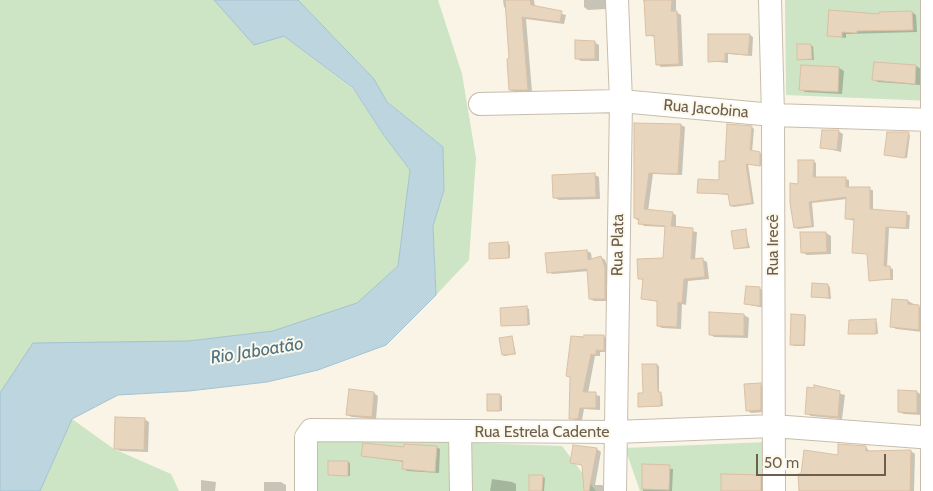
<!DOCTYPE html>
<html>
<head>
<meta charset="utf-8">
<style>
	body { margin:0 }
	#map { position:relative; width:933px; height:491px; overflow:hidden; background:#f9f4e5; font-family:Cabin,sans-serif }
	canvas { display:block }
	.scale { position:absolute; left:756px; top:454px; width:130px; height:22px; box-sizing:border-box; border:2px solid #6e5e4e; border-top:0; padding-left:6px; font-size:15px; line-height:18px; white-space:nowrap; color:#6e5e4e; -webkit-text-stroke:4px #fcf8ea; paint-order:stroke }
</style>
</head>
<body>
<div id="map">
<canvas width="933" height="491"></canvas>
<div class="scale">50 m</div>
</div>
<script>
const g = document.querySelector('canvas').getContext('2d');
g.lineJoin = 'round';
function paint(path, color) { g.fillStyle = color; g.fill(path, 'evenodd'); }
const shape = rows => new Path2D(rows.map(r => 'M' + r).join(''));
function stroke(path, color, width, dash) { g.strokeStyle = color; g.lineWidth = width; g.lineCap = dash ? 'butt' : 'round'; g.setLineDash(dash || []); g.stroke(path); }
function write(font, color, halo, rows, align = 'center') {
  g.font = font + ' Cabin,sans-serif'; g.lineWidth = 4; g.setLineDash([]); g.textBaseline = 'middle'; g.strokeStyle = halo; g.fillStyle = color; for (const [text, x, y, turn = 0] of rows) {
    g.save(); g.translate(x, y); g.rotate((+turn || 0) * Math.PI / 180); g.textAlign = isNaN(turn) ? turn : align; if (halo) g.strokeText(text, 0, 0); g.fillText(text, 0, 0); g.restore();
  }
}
paint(shape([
	[0,0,214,0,222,8,284,36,353,89,383,134,410,170,398,266,357,303,273,331,188,341,0,393],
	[298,0,438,0,462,74,476,158,469,260,436,295,433,226,444,190,443,147,387,102,374,79],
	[785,0,933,0,933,101,786,95],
	[72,419,114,449,171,474,179,491,40,491],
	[306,437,562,446,596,491,308,491],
	[766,442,765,491,640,491,625,448]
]), '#cde4c5');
const water = shape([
	[214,0,298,0,374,79,387,102,443,147,444,190,433,226,436,295,386,345,318,370,267,382,189,391,118,395,72,419,40,491,0,491,0,393,33,343,188,341,273,331,357,303,398,266,410,170,383,134,353,88,284,36,254,45,214,0]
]);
paint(water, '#bcd5df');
stroke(water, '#a4c2d0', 1);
paint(shape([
	[503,0,534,0,535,7,566,15,564,24,526,19,532,92,515,92,510,90,511,60,507,9,504,7],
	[584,0,606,0,606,9,588,10,584,7],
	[643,0,676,0,676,12,681,15,683,66,661,67,657,64,655,37,647,35,646,6],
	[912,12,916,15,917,32,846,34,846,38,828,35,880,15,880,13],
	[750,35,753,37,752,56,728,54,728,63,709,61],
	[594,42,599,45,599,61,581,61,576,58],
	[798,45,813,46,814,60,798,59],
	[875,63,916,66,921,69,920,85,878,82,873,79],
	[802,66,839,68,844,71,842,94,805,92,801,89],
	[635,124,681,125,685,127,682,175,653,174,648,211,672,213,676,215,676,228,697,232,695,260,703,260,707,262,709,279,688,281,686,305,682,304,681,329,662,328,658,326,659,302,643,299,644,281,640,278,664,259,666,227,644,226,635,218],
	[752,127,754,129,752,152,762,154,762,166,748,164,754,204,734,207,731,206,729,195,699,192,720,181,726,162],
	[838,131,843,134,841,152,821,147],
	[908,134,910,135,907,158,886,155],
	[813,161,816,163,816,178,846,179,849,180,849,188,873,190,873,210,910,215,909,229,889,228,887,267,893,269,893,280,870,280,868,254,854,252,855,221,847,219,847,199,812,203,814,227,798,229,795,227,799,185],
	[595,175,599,177,600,199,559,200,555,198],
	[745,230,750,248,737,249,735,248],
	[826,233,831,236,831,254,807,255,802,252],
	[508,244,510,245,510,258,490,258],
	[587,251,591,253,592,260,601,257,605,260,609,271,609,301,594,301,590,299,589,271,553,274,548,272],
	[828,285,830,287,831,299,812,296],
	[760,289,765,291,765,308,745,304],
	[908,301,923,309,923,332,896,329,891,326],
	[527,308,529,309,530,325,502,326],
	[710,314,744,315,749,318,748,338,714,337,710,334],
	[804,316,806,317,805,346,794,346,792,344],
	[875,320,877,322,878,334,849,333],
	[604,336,608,339,608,352,600,352,600,356,595,356,588,393,600,396,600,410,584,409,582,420,575,420,571,418,571,378,567,376,572,337],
	[512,337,516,354,505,356,503,355],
	[657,365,659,366,659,393,662,395,663,406,642,407,640,406,644,394],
	[760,385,765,387,765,412,751,413,747,410],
	[815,387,845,395,842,419,811,416,806,413],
	[917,392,922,395,922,415,904,414,899,412],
	[374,393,378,396,376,419,352,417,347,415],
	[500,395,502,396,502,411,488,410],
	[144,419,149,422,148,452,120,451,115,448],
	[436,447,440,449,439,473,407,471,403,468,404,462,363,456,405,448],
	[866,447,870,452,911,451,915,454,914,491,800,491,839,457],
	[597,449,601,452,595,485,602,485,606,488,607,491,585,491,583,466,571,462],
	[348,462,350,463,350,476,329,474],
	[644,466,673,469,672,491,643,491],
	[760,476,764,478,765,491,722,491],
	[543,477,545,478,544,491,530,491],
	[492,479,512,482,516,484,516,491,490,491],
	[201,480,216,482,215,491,201,491],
	[264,482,281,482,286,485,286,491,264,491]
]), '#0003');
const building = shape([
	[505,0,530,0,531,5,562,11,560,22,522,17,528,90,509,90,507,59,509,58,505,0],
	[644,0,672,0,671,11,677,11,679,64,656,65,654,35,646,36,644,0],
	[829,10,879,14,879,12,912,11,913,30,857,31,857,33,842,32,842,37,827,36,829,10],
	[708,34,750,34,748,55,725,53,725,61,708,62,708,34],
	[575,40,595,41,595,59,575,59,575,40],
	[797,44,811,44,812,59,797,60,797,44],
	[874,62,916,65,915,84,872,80,874,62],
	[801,65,839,67,838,92,799,90,801,65],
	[634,123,681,124,678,174,649,173,644,209,673,212,671,226,693,228,691,259,703,258,705,277,684,279,682,303,678,302,677,327,657,326,657,301,641,299,643,279,638,279,637,259,663,258,665,226,638,224,639,219,634,218,634,123],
	[727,124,752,126,750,150,760,152,760,166,746,164,752,203,730,206,728,194,697,193,698,179,719,180,719,161,725,161,727,124],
	[822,130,839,130,837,150,820,148,822,130],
	[887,132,909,132,905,158,884,155,887,132],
	[798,160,814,160,813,177,846,177,846,187,870,187,870,209,907,212,906,228,886,227,884,266,890,266,891,279,869,281,867,254,852,253,854,219,845,219,846,197,809,202,812,226,794,228,790,203,790,183,798,184,798,160],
	[595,173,596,197,553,198,552,175,595,173],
	[746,229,748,247,734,249,731,231,746,229],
	[800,232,826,232,827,252,801,253,800,232],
	[508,242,509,258,489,259,489,243,508,242],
	[587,250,588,260,601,256,605,268,605,299,589,299,587,269,547,273,545,253,587,250],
	[812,283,828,284,829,298,811,297,812,283],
	[746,286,760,287,760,306,744,304,746,286],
	[892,299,908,300,908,304,919,305,919,330,890,327,892,299],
	[527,306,528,325,501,326,500,308,527,306],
	[709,312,744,314,744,336,709,335,709,312],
	[791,314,805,315,804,345,790,345,791,314],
	[876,319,876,334,848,334,849,320,876,319],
	[584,335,604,335,604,351,596,350,596,355,591,354,583,392,596,392,596,408,580,408,578,419,569,419,570,377,566,376,571,336,584,337,584,335],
	[512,336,515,354,502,355,499,338,512,336],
	[642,364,657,364,658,392,661,392,661,406,638,407,638,393,643,393,642,364],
	[761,383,761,410,746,411,744,384,761,383],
	[814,385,840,391,838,417,805,414,807,387,814,388,814,385],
	[349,389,374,392,372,417,346,415,349,389],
	[898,390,917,391,917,413,898,412,898,390],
	[487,394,500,394,500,411,487,411,487,394],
	[115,417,145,418,144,450,114,449,115,417],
	[363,443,404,447,404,444,437,446,435,472,402,469,403,461,361,456,363,443],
	[838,444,866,446,866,451,911,450,910,491,799,491,798,474,801,474,804,450,838,455,838,444],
	[573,445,597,448,589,491,584,491,582,465,570,463,573,445],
	[328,461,348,461,348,476,328,475,328,461],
	[642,464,670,465,669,490,642,489,642,464],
	[721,474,761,475,761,491,721,491,721,474],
	[529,475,543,475,542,491,529,491,529,475]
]);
paint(building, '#e8d5be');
stroke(building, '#dbc0a3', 1);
const minor = shape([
	[770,0,773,115,774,491],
	[932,0,932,491],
	[480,104,621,101,773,115,933,120],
	[460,432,461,491],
	[306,491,306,437,311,430,615,432,773,426,933,438],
	[615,491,621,101,617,0]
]);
stroke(minor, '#c8bdad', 24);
stroke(minor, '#fff', 22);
write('16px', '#6e5e4e', '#fcf8ea', [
	["Rua Jacobina",706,109,5],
	["Rua Plata",618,245,-89],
	["Rua Irecê",773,245,-90],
	["Rua Estrela Cadente",542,432]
]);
write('italic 18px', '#4e7385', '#fcf8ea', [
	["Rio Jaboatão",257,351,-9]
]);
</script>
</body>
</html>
